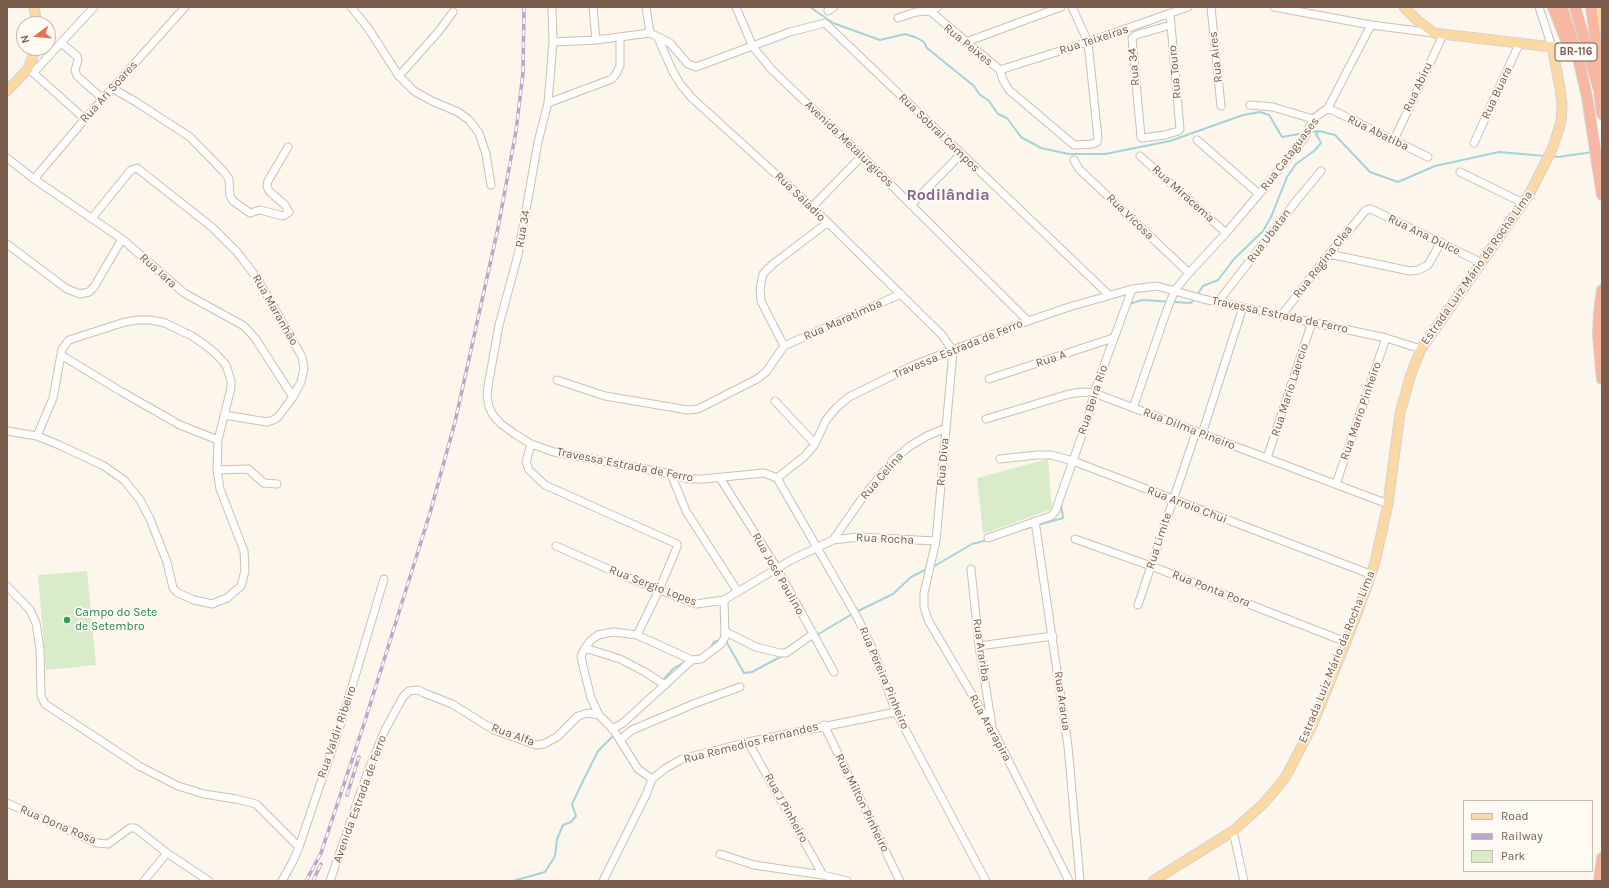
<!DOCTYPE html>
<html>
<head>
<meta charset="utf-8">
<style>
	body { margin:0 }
	#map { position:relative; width:1609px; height:888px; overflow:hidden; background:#fdf6ec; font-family:Karla,sans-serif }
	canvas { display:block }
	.frame { position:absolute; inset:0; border:8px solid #7a5c4d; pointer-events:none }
	.legend { position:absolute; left:1463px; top:800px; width:130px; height:72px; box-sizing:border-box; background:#fffaf3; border:1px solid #cabbb1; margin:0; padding:5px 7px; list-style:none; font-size:12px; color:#7a5c4d }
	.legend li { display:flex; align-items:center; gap:8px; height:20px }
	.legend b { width:20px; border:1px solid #cabbb1 }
	.north { position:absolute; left:16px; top:16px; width:40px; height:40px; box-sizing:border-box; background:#fffaf3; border:1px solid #cabbb1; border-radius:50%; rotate:254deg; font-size:11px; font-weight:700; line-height:16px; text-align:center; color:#7a5c4d }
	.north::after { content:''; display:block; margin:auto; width:14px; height:18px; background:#e76f51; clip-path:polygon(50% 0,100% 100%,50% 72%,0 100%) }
</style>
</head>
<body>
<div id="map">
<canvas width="1609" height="888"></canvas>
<div class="frame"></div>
<ul class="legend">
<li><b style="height:5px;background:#fbd9a5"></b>Road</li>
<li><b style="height:5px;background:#b9a8c9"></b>Railway</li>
<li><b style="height:11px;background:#d8ecc9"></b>Park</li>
</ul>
<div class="north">N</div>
</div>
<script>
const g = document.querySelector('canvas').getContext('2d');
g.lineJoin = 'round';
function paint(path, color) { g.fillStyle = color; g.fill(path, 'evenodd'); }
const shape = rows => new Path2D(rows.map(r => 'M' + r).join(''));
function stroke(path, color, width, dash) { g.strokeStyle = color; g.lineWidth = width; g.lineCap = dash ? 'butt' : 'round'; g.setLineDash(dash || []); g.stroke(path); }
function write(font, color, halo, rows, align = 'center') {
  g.font = font + ' Karla,sans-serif'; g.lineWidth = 3.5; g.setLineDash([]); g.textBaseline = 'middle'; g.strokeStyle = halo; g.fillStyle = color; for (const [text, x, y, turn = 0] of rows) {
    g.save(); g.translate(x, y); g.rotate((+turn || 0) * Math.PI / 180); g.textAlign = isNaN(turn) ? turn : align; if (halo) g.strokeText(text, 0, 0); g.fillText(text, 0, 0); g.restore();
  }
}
paint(shape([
	[1048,459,1052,509,983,534,977,478],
	[87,571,96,665,46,670,38,575]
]), '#d8ecc9');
stroke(shape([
	[810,7,833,23,880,40,905,34,915,37,924,42,927,48,974,86,979,94,989,101,998,114,1007,118,1021,137,1041,148,1069,154,1105,154,1170,141,1243,115,1260,112,1269,115,1282,137,1305,133],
	[1309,132,1319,131,1335,135,1370,172,1398,182,1435,166,1499,152,1545,156],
	[1552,156,1558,157,1593,152],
	[1197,295,1203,286,1218,280,1234,259,1263,231,1271,217,1287,177,1296,164,1314,151,1321,143,1316,134,1319,131],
	[1129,304,1142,300,1191,303,1195,298],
	[1038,525,1063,518,1061,504],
	[1025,529,1034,526],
	[931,568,972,544,988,540],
	[856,612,893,594,911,577,927,569],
	[817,635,852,614],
	[726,641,744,673,752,672,782,656],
	[710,649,714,642,720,640],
	[662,681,673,669,686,661],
	[513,881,545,872,555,856,557,839,563,825,571,822,576,816,572,804,584,779,598,751,614,735]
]), '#a5d3da', 2);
const minor = shape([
	[351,7,368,28,399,76,414,91,432,101,458,112,469,120,479,133,486,154,491,185],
	[593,7,596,40],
	[646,7,650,33],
	[736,7,753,47,772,70,862,156,1028,321],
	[1211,7,1221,106],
	[1274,7,1371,25,1434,33],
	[1539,7,1552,47],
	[828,11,834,7],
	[930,11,1000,70,1003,80,1009,90,1074,145,1092,144,1097,142,1098,138,1088,42,1072,7],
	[930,11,938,7],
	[1170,14,1171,25,1180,129,1178,131,1165,135,1142,138,1141,137,1132,38,1136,35,1171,25],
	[898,18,916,12,930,11],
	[620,38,620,66,616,74,612,79,548,103,538,142,518,255,499,325,488,386,487,396,489,407,493,415,501,424,515,434,531,444,554,452,671,474,688,479,703,479,764,473,777,478],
	[658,38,673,72,681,85,692,98,812,207,942,335,953,351],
	[553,42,596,40,650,33,670,43,688,64,696,67,790,32,825,23,1109,295],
	[966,42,1061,7],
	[61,43,77,56,78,60,75,70,77,76,103,99],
	[30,70,85,119],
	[1000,70,1088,42,1188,7],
	[33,73,94,7],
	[399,76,439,31,453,12],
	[112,88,136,102,190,137,224,172,229,179,230,196,233,201,250,213,260,210,283,216,289,212,285,205,269,191,267,186,268,181,288,147],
	[548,103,553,42,552,7],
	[1250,105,1273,107,1313,119],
	[1328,108,1428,157],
	[1197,140,1259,194],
	[1394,140,1443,35],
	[1474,143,1520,42],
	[1140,156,1226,233],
	[7,158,34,179,122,239,184,293,244,326,255,338,293,397],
	[1074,160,1079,169,1189,273],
	[1460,172,1523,203],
	[34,179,85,119,185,7],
	[911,205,961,154],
	[812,207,862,156],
	[92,218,131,170,137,168,213,228,237,252,257,278,302,357,304,368,301,382,293,397,278,417,273,420,267,422,224,415],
	[7,244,67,289,80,294,89,292,94,287,122,239],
	[1329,254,1410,271,1418,270,1428,265,1441,242],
	[1218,302,1297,200,1321,171],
	[1281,316,1329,254,1366,210,1371,209,1482,263],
	[784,346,761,301,760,289,763,274,773,264,827,223],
	[784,346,901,294],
	[953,351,936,541,924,593,924,607,928,620,993,730,1069,881],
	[61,355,122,392,180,425,218,440],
	[989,379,1113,338],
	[557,380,605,396,688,410,698,409,757,379,766,372,784,346],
	[775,401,815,444],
	[1133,408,1168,307,1175,290,1189,273,1226,233,1259,194,1305,137,1313,119,1328,108,1371,25],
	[986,419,1069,394,1083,392,1094,393,1388,504],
	[7,431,37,436,59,445,104,466,124,480,140,500,150,519,167,562,173,588,178,593,194,600,212,604,227,598,241,586,245,571,244,551,220,489,217,470,218,440,231,388,231,381,226,365,215,353,205,345,192,336,165,323,151,320,138,320,125,322,69,340,62,349,53,398,37,436],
	[1202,434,1243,307],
	[531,444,526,462,529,470,545,485,677,544,677,547,659,590,637,635],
	[1267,458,1312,322],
	[1000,459,1037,455,1051,455,1073,461,1370,574],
	[217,470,248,469,264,483,277,484],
	[671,474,686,511,738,592],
	[720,478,777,568,834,672],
	[777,478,805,456,815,444,826,420,837,407,849,397,914,365,1028,321,1069,307,1132,289,1157,286,1203,299,1386,338,1421,349],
	[777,478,857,617,873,650,896,712,986,881],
	[1336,484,1386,338],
	[1035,521,1068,746,1080,881],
	[988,538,1051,516,1055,512,1088,418,1094,393,1132,289],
	[1075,539,1151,566,1346,642],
	[833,540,863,497,894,459,910,446,927,436,946,428],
	[556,546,624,576,696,604,724,600,791,560,833,540,858,537,936,541],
	[971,569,979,646,992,726],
	[7,586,30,610,36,623,40,649,41,696,45,704,139,766,178,786,204,794,236,799,256,804,299,847],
	[1138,605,1196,432],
	[726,632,756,647,780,653,786,653,813,634],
	[979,646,1053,636],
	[585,648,620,659,645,672,665,685],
	[824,725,900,881],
	[612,729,623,723,692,660],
	[620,740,632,730,696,703,740,687],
	[748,742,823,875],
	[652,779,638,769,613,729,599,715,591,698,583,666,581,656,585,648,590,641,598,635,607,633,614,632,637,635,692,660,701,659,721,644,725,637,724,600],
	[7,803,97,843,108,844,130,828,135,828,167,853,209,881],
	[1233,831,1244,881],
	[720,854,754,865,823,875,847,881],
	[144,881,167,853],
	[282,881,293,861,299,847,343,717,384,579],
	[330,881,368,771,385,730,403,697,409,691,418,690,424,693,452,704,494,730,536,745,544,744,557,737,578,716,588,713,599,715],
	[603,881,646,795,652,779,666,768,682,759,748,742,896,712]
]);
const major = shape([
	[34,7,37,24],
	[1595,32,1602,10],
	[7,91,28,69,36,48],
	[1153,881,1233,831,1264,803,1285,778,1292,765,1312,726,1346,642,1366,589,1375,562,1388,504,1400,413,1411,374,1421,349,1530,193,1553,147,1561,122,1562,104,1560,88,1552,47,1434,33,1417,20,1404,7]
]);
const highway = shape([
	[1553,7,1567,43],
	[1562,7,1579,62,1587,97,1602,195],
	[1575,7,1599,90,1602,114],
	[1591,7,1599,64,1599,78],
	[1602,290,1599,312,1598,335,1602,379],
	[1599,881,1602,858]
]);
stroke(minor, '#d1beb0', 9);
stroke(major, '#dad1cd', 11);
stroke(highway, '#dad1cd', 12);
stroke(minor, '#fff', 7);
stroke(major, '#fbd9a5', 9);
stroke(highway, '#f7b7a3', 10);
const rail = shape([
	[347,795,359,757],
	[306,881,321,853,364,724,430,513,455,422,498,228,516,131,523,73,524,7],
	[313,881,321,864]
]);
stroke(rail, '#b9a8c9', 3.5);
stroke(rail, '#fffaf3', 2, [6]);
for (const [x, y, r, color] of [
	[67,620,4,"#2e9e5b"]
]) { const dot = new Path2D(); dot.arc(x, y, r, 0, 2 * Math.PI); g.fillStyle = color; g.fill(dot); stroke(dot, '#fffaf3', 1.5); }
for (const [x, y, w] of [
	[1576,52,42]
]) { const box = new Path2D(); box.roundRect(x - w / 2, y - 9, w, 18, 3); g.fillStyle = '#fffaf3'; g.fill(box); stroke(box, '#7a5c4d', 1); }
write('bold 11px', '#7a5c4d', null, [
	["BR-116",1576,52]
]);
write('12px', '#7a5c4d', '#fffaf3', [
	["Rua Teixeiras",1094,40,-18],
	["Rua Peixes",968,45,39],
	["Rua Aires",1216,57,-96],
	["Rua 34",1134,67,-95],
	["Rua Touro",1175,72,-95],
	["Rua Abiru",1418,87,-65],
	["Rua Ari Soares",109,92,-48],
	["Rua Buara",1497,93,-65],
	["Rua Sobral Campos",939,133,44],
	["Rua Abatiba",1378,133,26],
	["Avenida Metalurgicos",849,144,44],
	["Rua Cataguases",1290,154,-53],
	["Rua Miracema",1183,194,42],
	["Rua Saladio",800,197,44],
	["Rua Vicosa",1130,217,44],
	["Rua 34",523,229,-80],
	["Rua Ana Dulce",1424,235,26],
	["Rua Ubatan",1269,236,-53],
	["Rua Regina Clea",1323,262,-52],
	["Estrada Luiz Mário da Rocha Lima",1477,268,-55],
	["Rua Iara",158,271,42],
	["Rua Maranhão",275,310,60],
	["Travessa Estrada de Ferro",1280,315,12],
	["Rua Maratimba",843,320,-24],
	["Travessa Estrada de Ferro",958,349,-22],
	["Rua A",1051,359,-18],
	["Rua Mario Laercio",1290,390,-72],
	["Rua Beira Rio",1093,400,-72],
	["Rua Mario Pinheiro",1361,411,-71],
	["Rua Dilma Pineiro",1189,429,21],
	["Rua Diva",943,462,-85],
	["Travessa Estrada de Ferro",625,465,11],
	["Rua Celina",882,476,-49],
	["Rua Arroio Chui",1187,505,21],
	["Rua Rocha",885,539,3],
	["Rua Limite",1159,541,-72],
	["Rua José Paulino",778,574,60],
	["Rua Sergio Lopes",653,586,21],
	["Rua Ponta Pora",1211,589,21],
	["Rua Arariba",981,650,82],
	["Estrada Luiz Mário da Rocha Lima",1337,657,-68],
	["Rua Pereira Pinheiro",884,678,67],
	["Rua Ararua",1062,701,82],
	["Rua Ararapira",990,728,61],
	["Rua Valdir Ribeiro",337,732,-71],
	["Rua Alfa",513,735,20],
	["Rua Remedios Fernandes",751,743,-14],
	["Avenida Estrada de Ferro",360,799,-70],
	["Rua Milton Pinheiro",862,803,64],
	["Rua J Pinheiro",786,808,61],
	["Rua Dona Rosa",58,825,23]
]);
write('12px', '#27864d', '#fffaf3', [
	["Campo do Sete",75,613],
	["de Setembro",75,627]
], 'left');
write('bold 16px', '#846695', '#fffaf3', [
	["Rodilândia",948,195]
]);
</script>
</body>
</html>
